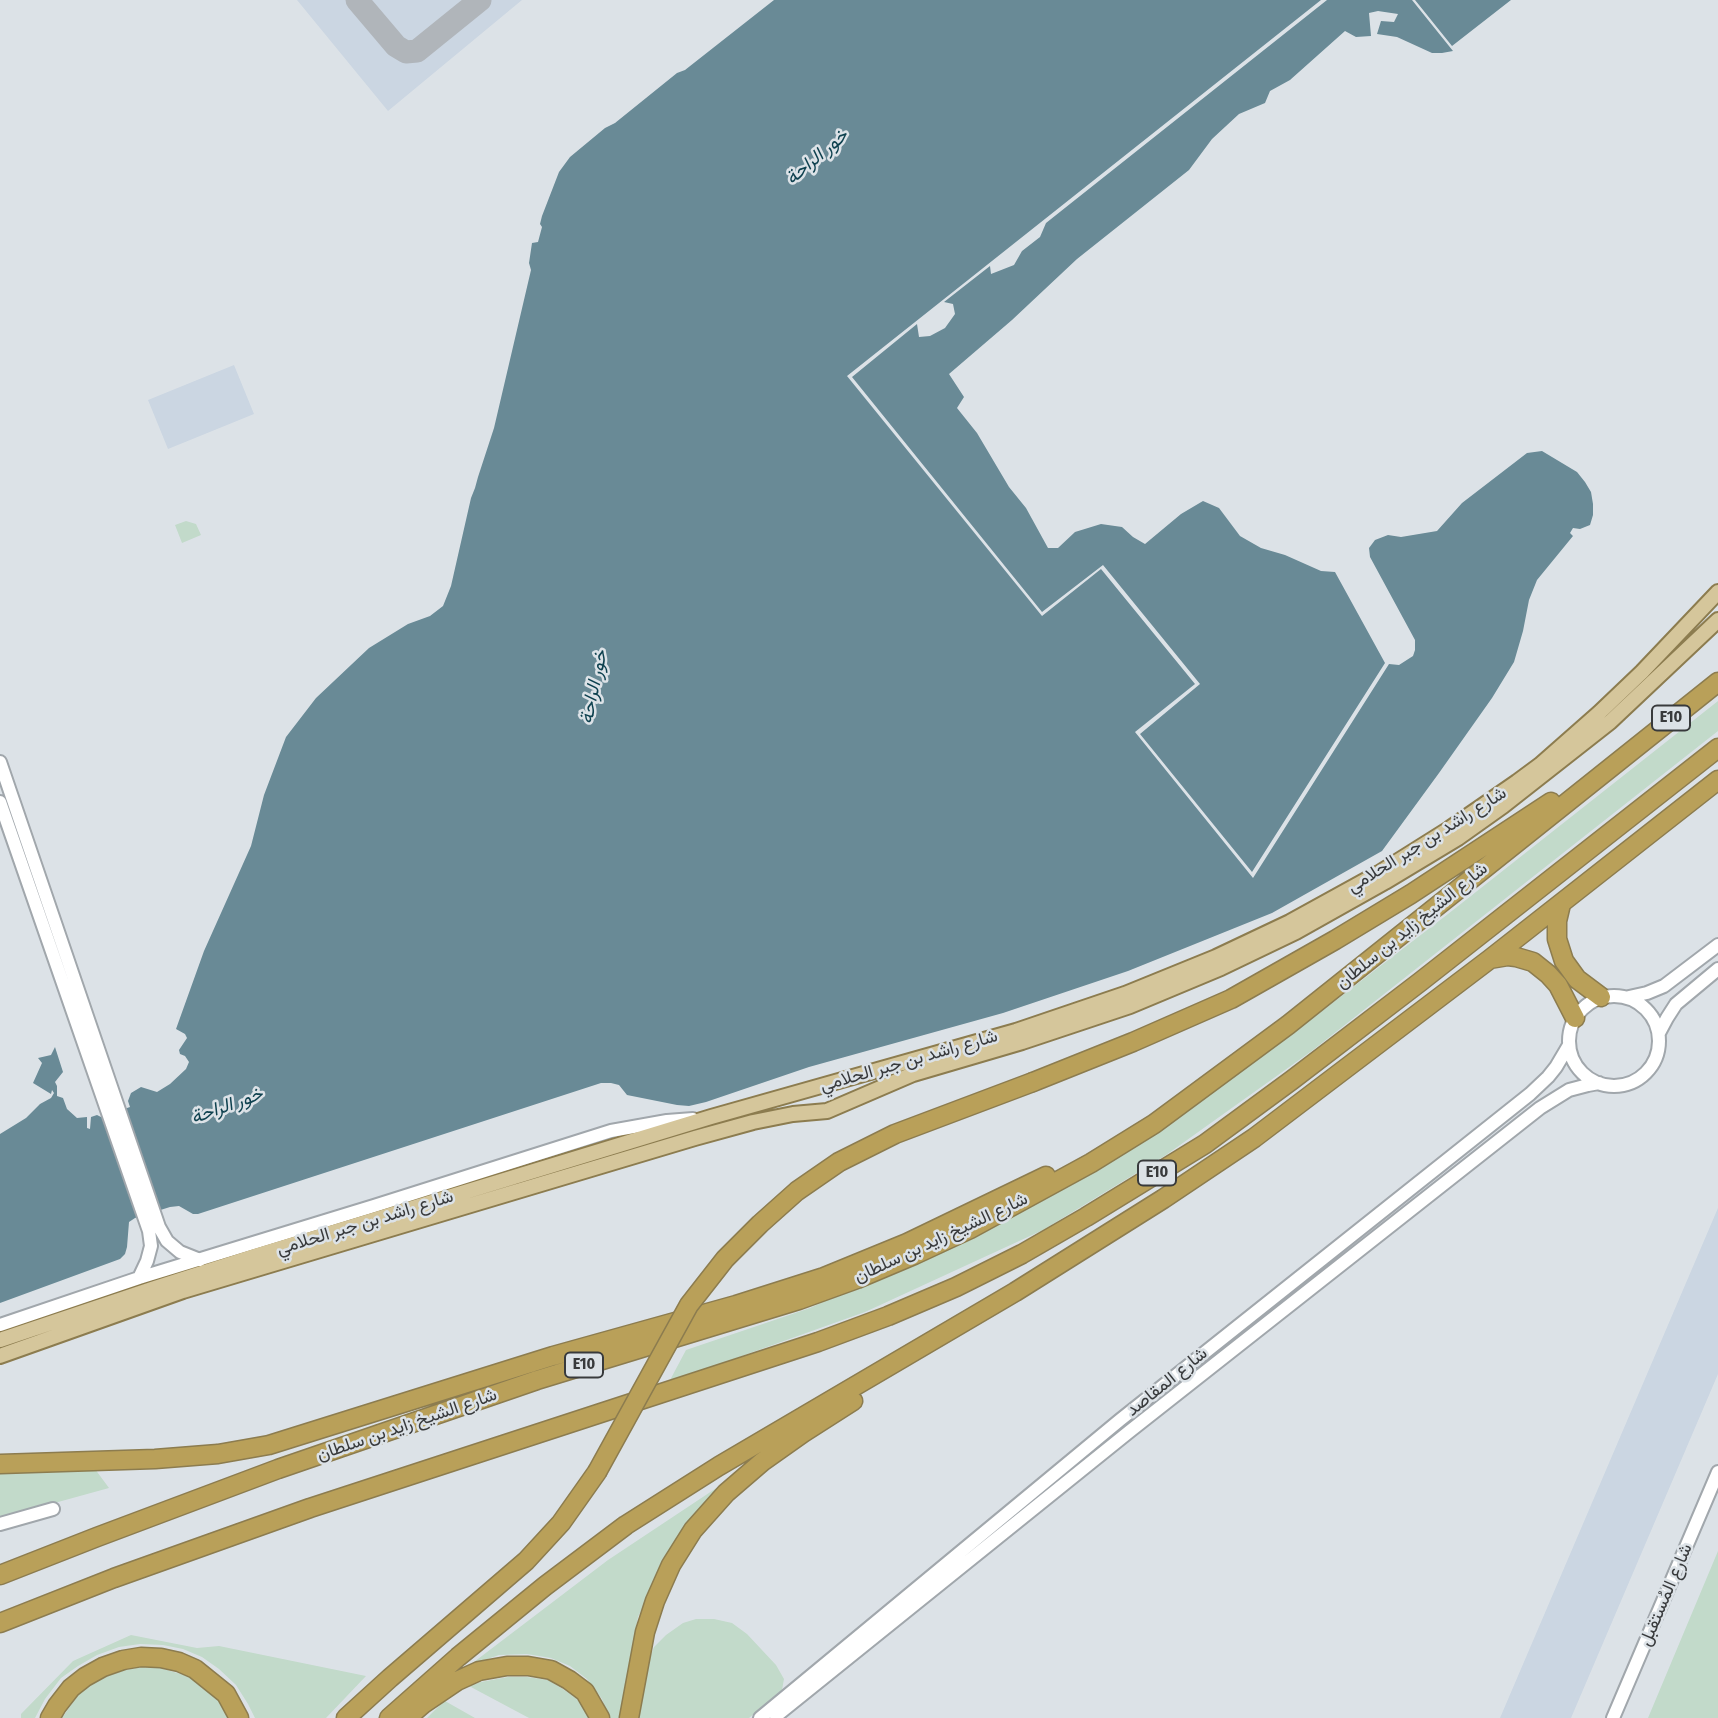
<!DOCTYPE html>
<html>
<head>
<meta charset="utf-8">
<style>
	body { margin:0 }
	canvas { display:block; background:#dce2e7 }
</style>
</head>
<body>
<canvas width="1718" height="1718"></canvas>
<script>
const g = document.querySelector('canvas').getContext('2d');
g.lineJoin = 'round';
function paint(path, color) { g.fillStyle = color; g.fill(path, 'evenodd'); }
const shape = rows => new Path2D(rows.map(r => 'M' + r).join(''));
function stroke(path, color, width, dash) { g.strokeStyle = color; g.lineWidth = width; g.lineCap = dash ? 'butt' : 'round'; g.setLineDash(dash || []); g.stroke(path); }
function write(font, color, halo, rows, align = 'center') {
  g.font = font + ' "Fira Sans Condensed",Vazirmatn,sans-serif'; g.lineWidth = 5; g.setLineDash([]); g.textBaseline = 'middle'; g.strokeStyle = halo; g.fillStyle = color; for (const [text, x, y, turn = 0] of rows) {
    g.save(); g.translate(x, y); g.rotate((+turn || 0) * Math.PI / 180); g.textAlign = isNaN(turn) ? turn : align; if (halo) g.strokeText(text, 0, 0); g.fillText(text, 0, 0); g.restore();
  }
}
paint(shape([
	[297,0,522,0,388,111],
	[234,365,254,414,168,449,148,400],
	[1718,1208,1718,1374,1571,1718,1500,1718]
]), '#cbd6e2');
paint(shape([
	[186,521,196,524,201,535,182,543,175,525],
	[1718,701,1718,731,1313,1050,1166,1155,1043,1230,865,1312,669,1382,686,1350,810,1308,1027,1209,1145,1137,1296,1031,1448,914],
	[95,1469,109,1488,0,1518,0,1473],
	[733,1477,698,1515,660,1569,638,1617,620,1718,609,1718,602,1699,587,1679,570,1666,551,1658,527,1654,499,1655,470,1665,608,1560],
	[1718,1551,1718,1718,1648,1718],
	[696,1619,714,1619,732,1623,747,1634,776,1665,784,1679,782,1690,749,1718,638,1718,647,1665,654,1647,666,1635,683,1623],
	[131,1635,197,1648,219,1646,366,1676,326,1718,255,1718,248,1704,236,1685,219,1669,202,1657,183,1649,163,1645,140,1644,119,1647,97,1655,78,1666,61,1678,45,1699,35,1718,21,1718,21,1714,73,1661],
	[141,1667,160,1668,191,1677,218,1700,229,1718,62,1718,78,1695,91,1685,107,1676,125,1670],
	[508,1677,527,1677,548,1680,563,1689,577,1699,589,1718,529,1718,469,1686,481,1682],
	[444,1701,445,1701,475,1718,427,1718]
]), '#c2daca');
paint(shape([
	[774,0,1321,0,847,376,1042,616,1101,569,1195,684,1135,732,1253,878,1389,664,1399,665,1413,656,1415,650,1415,640,1370,557,1369,548,1375,540,1388,535,1401,537,1437,531,1462,503,1527,453,1542,451,1577,472,1585,482,1591,492,1593,504,1593,515,1590,525,1580,529,1573,528,1570,533,1573,536,1537,580,1529,600,1523,631,1514,662,1492,698,1439,773,1382,851,1272,913,1128,971,1003,1013,809,1067,706,1102,689,1106,677,1105,627,1095,619,1085,611,1083,601,1083,198,1214,193,1214,179,1206,170,1207,135,1218,129,1222,127,1247,125,1254,120,1259,0,1303,0,1134,26,1118,40,1104,51,1098,54,1093,52,1090,51,1094,33,1083,42,1063,38,1058,51,1055,55,1047,63,1072,55,1082,57,1086,57,1096,63,1098,67,1109,77,1118,87,1117,87,1128,90,1129,91,1117,97,1115,101,1117,130,1107,128,1101,131,1093,141,1087,157,1092,170,1084,186,1069,189,1062,185,1056,180,1054,179,1050,187,1038,185,1034,176,1029,204,951,251,846,264,795,286,737,316,698,369,648,408,624,430,616,443,606,451,586,471,498,475,488,478,477,494,428,531,270,529,263,532,243,538,242,542,227,540,224,542,216,559,172,570,157,605,128,615,123,677,73,685,70],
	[1327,0,1412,0,1453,51,1442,53,1432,53,1397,37,1377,34,1381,21,1394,22,1398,14,1378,11,1369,13,1371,36,1356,37,1345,31,1290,80,1270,91,1265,103,1239,114,1212,139,1189,170,1077,259,1012,320,949,374,964,397,957,408,977,433,1009,487,1026,508,1048,548,1058,548,1075,532,1101,524,1122,527,1133,537,1145,544,1181,514,1203,501,1219,508,1240,536,1261,548,1285,555,1321,571,1335,572,1385,663,1252,872,1140,734,1200,684,1103,565,1042,612,852,377,917,324,919,337,930,336,945,328,955,314,953,304,944,302,990,266,991,274,1014,265,1022,251,1040,237,1046,223],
	[1415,0,1511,0,1452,46]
]), '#698a96');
stroke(shape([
	[357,0,396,46,406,52,417,51,480,0]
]), '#b0b5ba', 23);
const minor = shape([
	[0,762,159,1227,167,1241,180,1252,200,1260],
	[0,802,149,1231,151,1246,147,1261,139,1278],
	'1569 1041a45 45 0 1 1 90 0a45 45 0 1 1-90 0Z',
	[1629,997,1647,993,1664,986,1718,945],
	[1659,1033,1667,1018,1676,1004,1718,969],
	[0,1325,139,1278,374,1206,611,1131,667,1121,693,1119],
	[0,1524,53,1509],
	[776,1716,1130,1431,1540,1108,1569,1090,1588,1085,1599,1083],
	[760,1718,1120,1420,1530,1094,1548,1077,1556,1067,1569,1045],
	[1613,1718,1718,1472]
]);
const major = shape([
	[0,1340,152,1289,255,1256,711,1117,1016,1031,1125,994,1216,957,1290,922,1379,873,1449,829,1517,782,1540,765,1599,713,1642,672,1718,592],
	[0,1356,183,1291,695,1138,753,1122,793,1114,827,1111,913,1074,1022,1042,1130,1006,1221,968,1296,932,1385,882,1458,838,1503,806,1610,722,1718,620]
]);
const highway = shape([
	[1561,904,1557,921,1557,939,1564,961,1577,979,1601,997],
	[1490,959,1508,956,1516,957,1533,962,1548,974,1558,985,1575,1018],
	[1033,1082,1133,1042,1231,999,1335,940,1411,894,1551,802],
	[0,1464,155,1459,218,1454,269,1445,553,1356,736,1305,824,1277,907,1243,1046,1176],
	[0,1575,97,1537,278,1469,537,1380,799,1300,857,1279,914,1255,970,1229,1091,1163,1154,1124,1288,1025,1718,682],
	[0,1623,114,1578,310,1508,818,1342,888,1316,956,1287,1022,1254,1086,1217,1205,1144,1292,1080,1420,982,1718,748],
	[50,1718,57,1706,71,1688,85,1677,103,1667,123,1660,141,1657,161,1658,179,1662,195,1669,226,1694,239,1718],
	[346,1718,390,1678,526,1561,561,1523,597,1472],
	[389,1718,458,1657,545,1586,626,1525,719,1466,1015,1292,1163,1199,1254,1138,1490,959,1718,780],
	[407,1718,423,1704,457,1681,479,1671,507,1666,528,1666,551,1670,569,1680,585,1692,600,1718],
	[629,1718,645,1632,655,1601,671,1565,693,1530,726,1493,762,1462,803,1433,853,1401]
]);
stroke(minor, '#a1a7ac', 16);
stroke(major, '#8c7c4f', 18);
stroke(highway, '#8c7c4f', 21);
stroke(minor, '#fff', 12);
stroke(major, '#d5c69b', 14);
stroke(highway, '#b9a059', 18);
const highwayBridge = shape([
	[597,1472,689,1305,725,1259,760,1224,797,1191,839,1162,895,1134,1033,1082]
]);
stroke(highwayBridge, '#8c7c4f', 21, []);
stroke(highwayBridge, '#b9a059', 18);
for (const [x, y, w] of [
	[1671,718,38],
	[1157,1173,38],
	[584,1365,38]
]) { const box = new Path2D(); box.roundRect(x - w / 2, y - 12.5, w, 25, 5); g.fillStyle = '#dce2e7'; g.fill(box); stroke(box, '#383a3c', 2); }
write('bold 16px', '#383a3c', null, [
	["E10",1671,718],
	["E10",1157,1173],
	["E10",584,1365]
]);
write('18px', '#383a3c', '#dce2e7', [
	["شارع راشد بن جبر الحلامي",1427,840,-32],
	["شارع الشيخ زايد بن سلطان",1412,926,-39],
	["شارع راشد بن جبر الحلامي",909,1061,-16],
	["شارع راشد بن جبر الحلامي",365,1223,-17],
	["شارع الشيخ زايد بن سلطان",941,1238,-25],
	["شارع المقاصد",1167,1382,-39],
	["شارع الشيخ زايد بن سلطان",407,1425,-19],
	["شارع المُستقبل",1666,1595,-67]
]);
write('italic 19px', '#0e414f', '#dce2e7', [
	["خور الراحة",817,157,-40],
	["خور الراحة",594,687,-78],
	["خور الراحة",227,1106,-20]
]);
</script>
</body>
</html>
